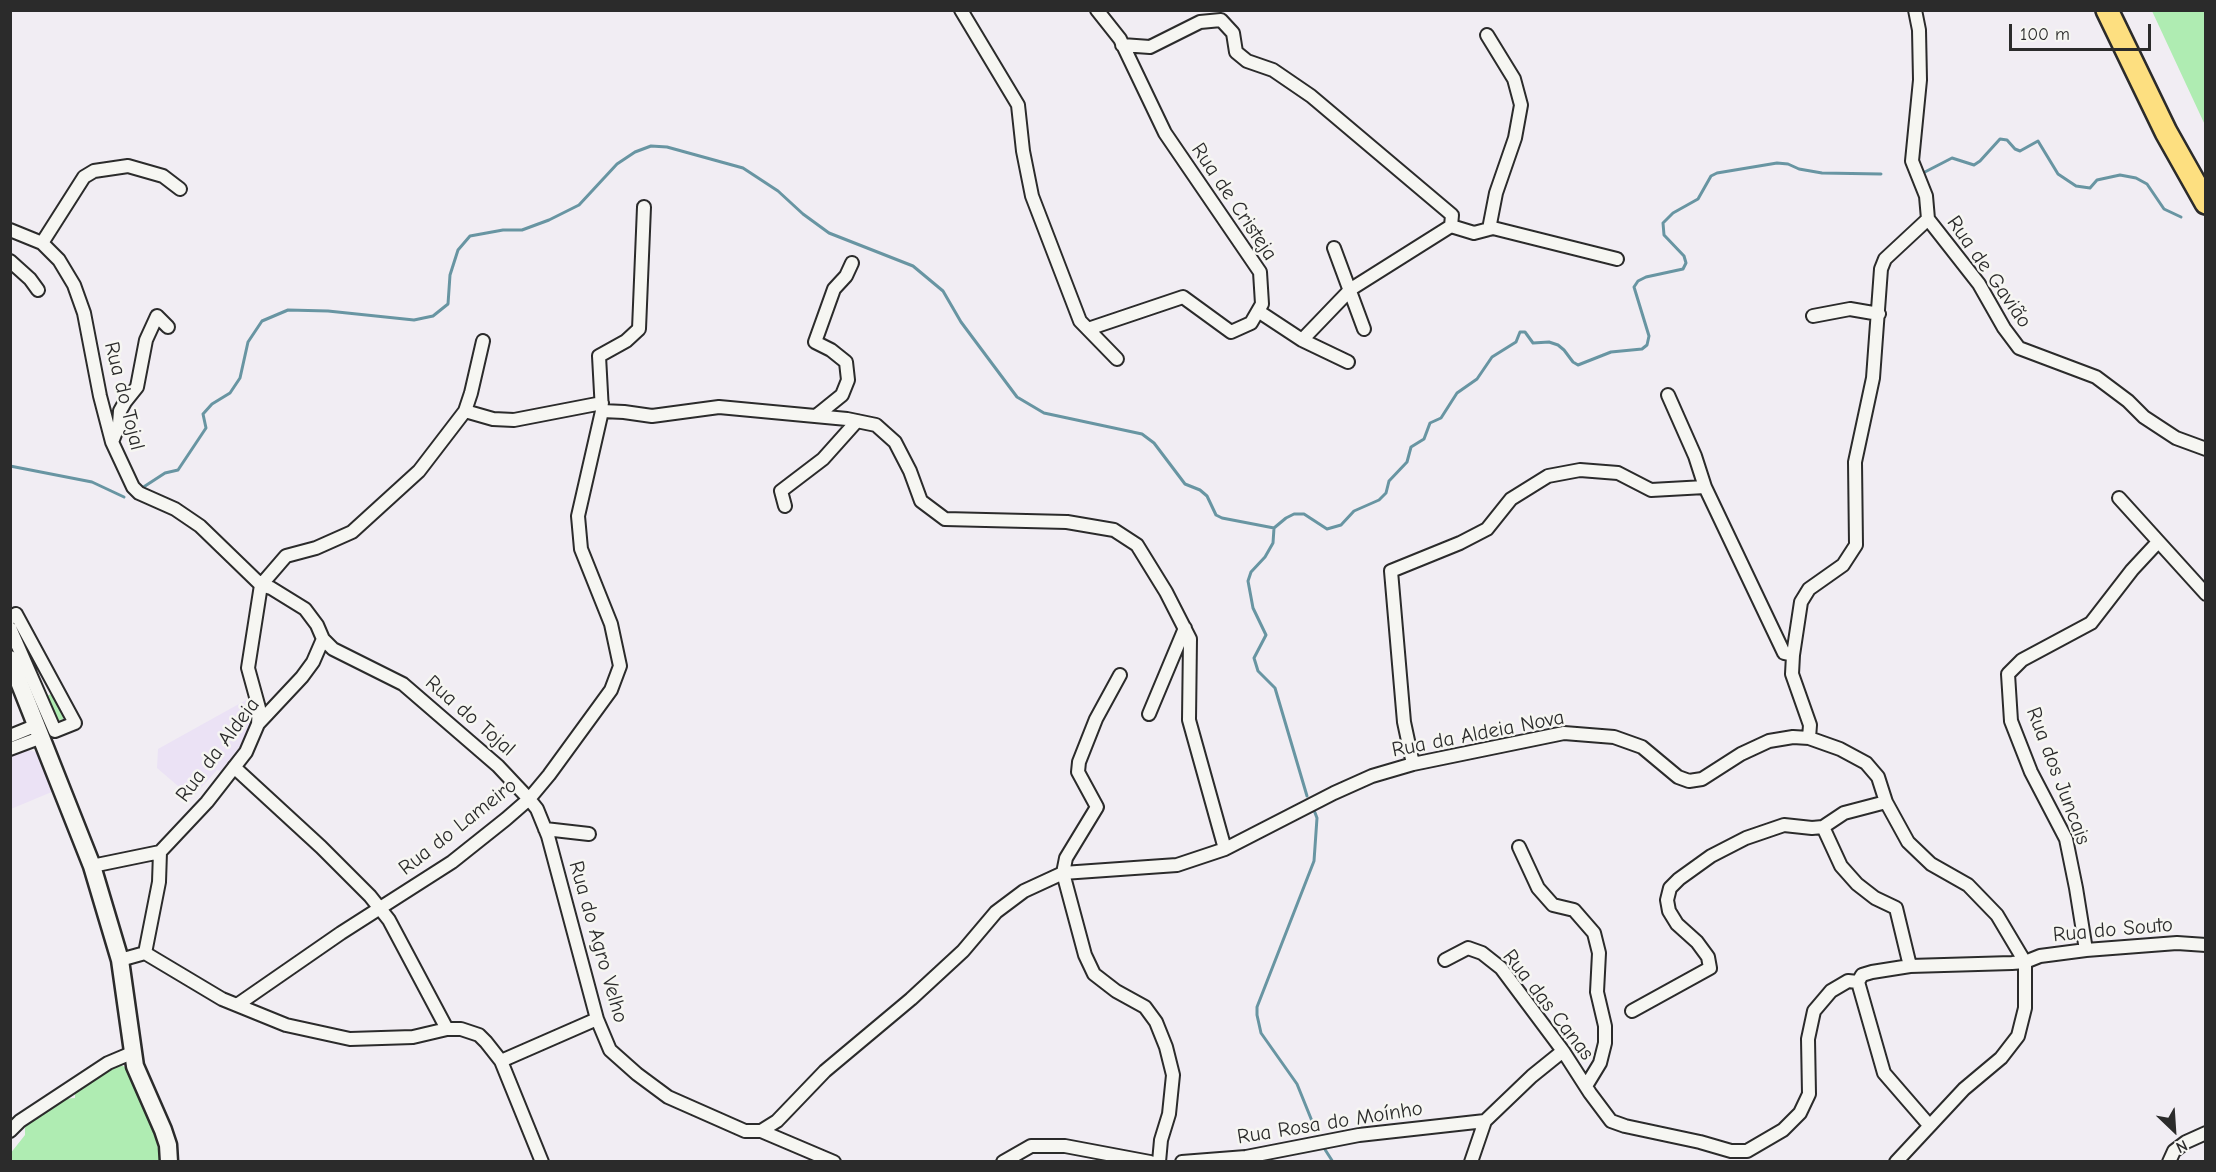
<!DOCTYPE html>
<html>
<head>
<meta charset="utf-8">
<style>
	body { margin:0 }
	#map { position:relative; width:2216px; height:1172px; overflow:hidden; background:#f1edf3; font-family:"Comic Neue",sans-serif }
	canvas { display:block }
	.frame { position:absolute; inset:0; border:12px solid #2b2b2b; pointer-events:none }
	.north { position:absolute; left:2144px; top:1100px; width:60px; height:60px; -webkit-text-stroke:4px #f6f6f2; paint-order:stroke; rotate:155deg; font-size:16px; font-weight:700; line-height:24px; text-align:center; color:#2b2b2b }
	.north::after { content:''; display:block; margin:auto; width:21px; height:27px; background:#2b2b2b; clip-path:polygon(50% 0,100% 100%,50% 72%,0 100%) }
	.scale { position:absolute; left:2009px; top:24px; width:142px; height:27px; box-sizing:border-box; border:3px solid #2b2b2b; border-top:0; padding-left:8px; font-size:18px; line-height:21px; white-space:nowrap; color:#2b2b2b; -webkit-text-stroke:4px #f6f6f2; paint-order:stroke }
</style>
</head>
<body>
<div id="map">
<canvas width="2216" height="1172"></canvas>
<div class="frame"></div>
<div class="north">N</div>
<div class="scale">100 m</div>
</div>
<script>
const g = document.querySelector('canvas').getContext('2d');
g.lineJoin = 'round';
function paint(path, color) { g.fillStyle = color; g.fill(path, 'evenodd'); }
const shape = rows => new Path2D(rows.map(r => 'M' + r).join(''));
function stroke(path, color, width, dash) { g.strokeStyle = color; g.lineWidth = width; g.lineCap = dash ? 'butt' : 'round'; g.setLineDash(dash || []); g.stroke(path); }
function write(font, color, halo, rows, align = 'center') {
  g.font = font + ' "Comic Neue",sans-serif'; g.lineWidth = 5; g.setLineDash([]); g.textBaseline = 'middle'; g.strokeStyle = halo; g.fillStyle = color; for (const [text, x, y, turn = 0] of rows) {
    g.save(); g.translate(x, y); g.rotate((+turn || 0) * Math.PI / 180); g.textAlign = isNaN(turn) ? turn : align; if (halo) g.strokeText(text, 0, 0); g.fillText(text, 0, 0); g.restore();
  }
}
paint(shape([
	[246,700,250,715,248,731,241,745,221,771,217,770,192,798,157,768,158,749],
	[25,749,41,754,54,791,11,809,11,755]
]), '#ebe2f5');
paint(shape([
	[2152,11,2205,11,2205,125],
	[52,694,65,714,63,719,57,721,54,720,46,696],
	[121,1065,127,1068,150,1115,161,1161,11,1161,10,1154,25,1135,25,1125,63,1099,75,1098,75,1092,113,1067]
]), '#afecb2');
stroke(shape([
	[1921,174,1952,158,1974,165,1980,161,2000,139,2007,140,2015,149,2020,151,2038,141,2058,174,2076,186,2090,188,2097,180,2120,175,2136,178,2147,184,2164,209,2181,217],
	[10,466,92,482,124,497],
	[142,488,165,473,178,470,206,428,203,414,212,404,230,393,240,378,248,342,262,321,288,310,328,311,414,320,433,316,448,304,450,275,458,250,470,236,503,230,522,230,549,220,579,205,617,164,635,152,651,146,667,147,743,168,778,191,803,214,829,233,913,266,943,291,961,322,1017,397,1044,413,1142,434,1154,443,1185,484,1200,490,1207,496,1216,515,1222,518,1274,528],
	[1274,528,1286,518,1294,514,1304,514,1327,529,1341,525,1354,511,1379,500,1386,493,1389,481,1407,462,1411,447,1424,439,1430,423,1441,418,1457,393,1477,379,1492,357,1516,342,1520,332,1525,332,1533,343,1549,342,1558,345,1564,350,1573,362,1578,365,1611,352,1642,349,1647,345,1649,336,1634,287,1638,281,1646,277,1683,269,1686,263,1684,256,1664,235,1663,223,1673,213,1698,199,1711,176,1717,173,1777,163,1788,164,1799,169,1822,173,1881,174],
	[1274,528,1273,543,1265,557,1251,572,1248,581,1253,608,1266,635,1254,658,1258,671,1275,688,1307,796],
	[1314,810,1317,818,1314,861,1257,1007,1257,1015,1261,1033,1297,1084,1316,1131],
	[1324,1148,1333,1162]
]), '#6895a2', 3);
const minor = shape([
	[961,10,1018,105,1023,151,1032,196,1080,321,1117,359],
	[1915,10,1919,30,1920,80,1912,161,1926,196,1928,219],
	[1487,35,1514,79,1521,105,1515,138,1496,193,1489,229],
	[1122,45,1150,47,1200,22,1221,20,1233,33,1236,52,1247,61,1273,70,1311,96,1452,215,1451,226,1351,289,1302,340],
	[1928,219,1979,284,2004,328,2019,348,2096,377,2128,401,2144,417,2176,438,2206,449],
	[1451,226,1474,233,1493,228,1617,259],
	[10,230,42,243,59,260,74,285,84,313,100,396,112,442,133,487,139,493,175,509,200,526,261,585,271,588,305,609,317,625,323,639,333,649,403,684,498,766,529,799,537,809,548,836,597,1019,610,1050,637,1074,668,1097,745,1131,761,1131,777,1121,825,1071,911,999,963,951,996,912,1024,891,1063,873,1177,865,1225,849,1334,793,1372,776,1413,764,1564,733,1614,737,1642,747,1678,777,1689,781,1702,779,1741,754,1769,741,1793,737,1809,738,1840,749,1866,763,1878,777,1886,802,1908,842,1931,864,1968,885,1997,915,2025,962],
	[42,243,84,177,94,171,128,166,163,176,180,189],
	[1334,248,1364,329],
	[10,261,30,279,38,290],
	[1258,311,1302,340,1348,362],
	[1813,316,1850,309,1879,314],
	[1088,329,1183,297,1231,332,1251,323,1262,304,1260,272,1165,133,1120,39,1097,10],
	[1668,395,1695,456,1705,487,1784,653,1793,655],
	[465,411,493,419,514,420,602,403],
	[602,411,624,412,652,416,719,407,847,419,876,425,895,442,910,471,921,501,945,519,1067,522,1114,530,1137,545,1166,592,1190,639,1189,720,1225,849],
	[816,416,842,395,848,380,846,362,831,350,815,342,834,289,846,276,852,263],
	[112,442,119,424,120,411,125,402,137,387,146,340,157,316,168,327],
	[2119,498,2206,594],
	[785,506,781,491,823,459,857,421],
	[10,618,16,614,75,723,55,731,10,628],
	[1120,675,1096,719,1079,762,1078,772,1097,807,1066,858,1063,873,1085,955,1094,974,1116,991,1145,1007,1156,1022,1166,1047,1173,1075,1169,1114,1161,1140,1159,1162],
	[1149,714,1185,628],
	[258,724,259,708,248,668,261,585,286,556,316,548,352,532,419,471,465,411,471,393,483,341],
	[10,736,37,725],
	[1809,738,1810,725,1792,674,1793,655,1801,602,1809,589,1843,565,1856,545,1855,462,1873,378,1881,269,1885,259,1928,219],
	[10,749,42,737],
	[1413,764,1404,722,1391,571,1460,543,1487,529,1511,499,1548,476,1580,470,1618,473,1651,490,1705,487],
	[234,767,321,847,370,896,389,920,447,1029,461,1029,479,1035,486,1042,501,1061,542,1162],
	[1823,827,1841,866,1857,884,1875,898,1896,908,1910,966],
	[545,829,589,834],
	[1519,847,1538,888,1553,905,1574,910,1594,933,1599,953,1597,992,1605,1026,1605,1043,1600,1063,1586,1086],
	[160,852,207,802,246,752,258,724,302,677,313,662,323,639],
	[92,866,160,852],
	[2086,950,2076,888,2066,839,2031,772,2011,721,2008,674,2022,660,2091,623,2132,570,2158,542],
	[145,953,222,999,286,1025,350,1039,413,1037,447,1029],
	[145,953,159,882,160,852],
	[120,960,145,953],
	[1445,960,1468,948,1482,953,1501,968,1563,1051,1590,1093,1611,1121,1625,1126,1700,1142,1731,1151,1747,1151,1783,1130,1800,1113,1809,1094,1808,1039,1814,1011,1831,991,1848,981,1858,982],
	[1858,982,1862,975,1872,972,1910,966,2012,963,2025,962,2040,956,2086,950,2177,943,2206,945],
	[1858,982,1884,1073,1929,1125],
	[237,1005,341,933,452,862,506,819,529,799,549,775,611,690,620,666,611,624,581,549,578,516,602,411,599,356,626,341,639,329,644,207],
	[1632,1011,1710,968,1708,957,1697,942,1677,924,1669,911,1667,900,1670,888,1679,879,1711,856,1746,838,1784,825,1812,828,1823,827,1844,813,1886,802],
	[501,1061,597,1019],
	[10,1131,20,1121,108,1063,134,1052],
	[761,1131,834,1162],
	[1003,1162,1031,1146,1065,1146,1150,1162],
	[1182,1162,1246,1157,1359,1135,1485,1121],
	[1471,1162,1485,1121,1532,1076,1563,1051],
	[1896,1162,1964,1089,2001,1058,2018,1036,2025,1008,2025,962],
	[2169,1162,2174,1151,2186,1142,2206,1133]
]);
const secondary = shape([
	[10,659,92,866,120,960,135,1066,163,1130,168,1145,169,1162]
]);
const motorway = shape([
	[2107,10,2166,132,2206,203]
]);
stroke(minor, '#2b2b2b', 16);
stroke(secondary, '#2b2b2b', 21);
stroke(motorway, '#2b2b2b', 26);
stroke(minor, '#f6f6f2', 12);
stroke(secondary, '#f6f6f2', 16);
stroke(motorway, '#fddf80', 21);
write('21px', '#2b2b2b', '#f6f6f2', [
	["Rua de Cristeja",1234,202,56],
	["Rua de Gavião",1989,272,55],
	["Rua do Tojal",124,396,76],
	["Rua do Tojal",470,716,41],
	["Rua da Aldeia Nova",1478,734,-11],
	["Rua da Aldeia",218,750,-53],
	["Rua dos Juncais",2058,776,69],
	["Rua do Lameiro",458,827,-38],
	["Rua do Souto",2113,930,-5],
	["Rua do Agro Velho",598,942,74],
	["Rua das Canas",1548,1005,52],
	["Rua Rosa do Moínho",1330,1123,-9]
]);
</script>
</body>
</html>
